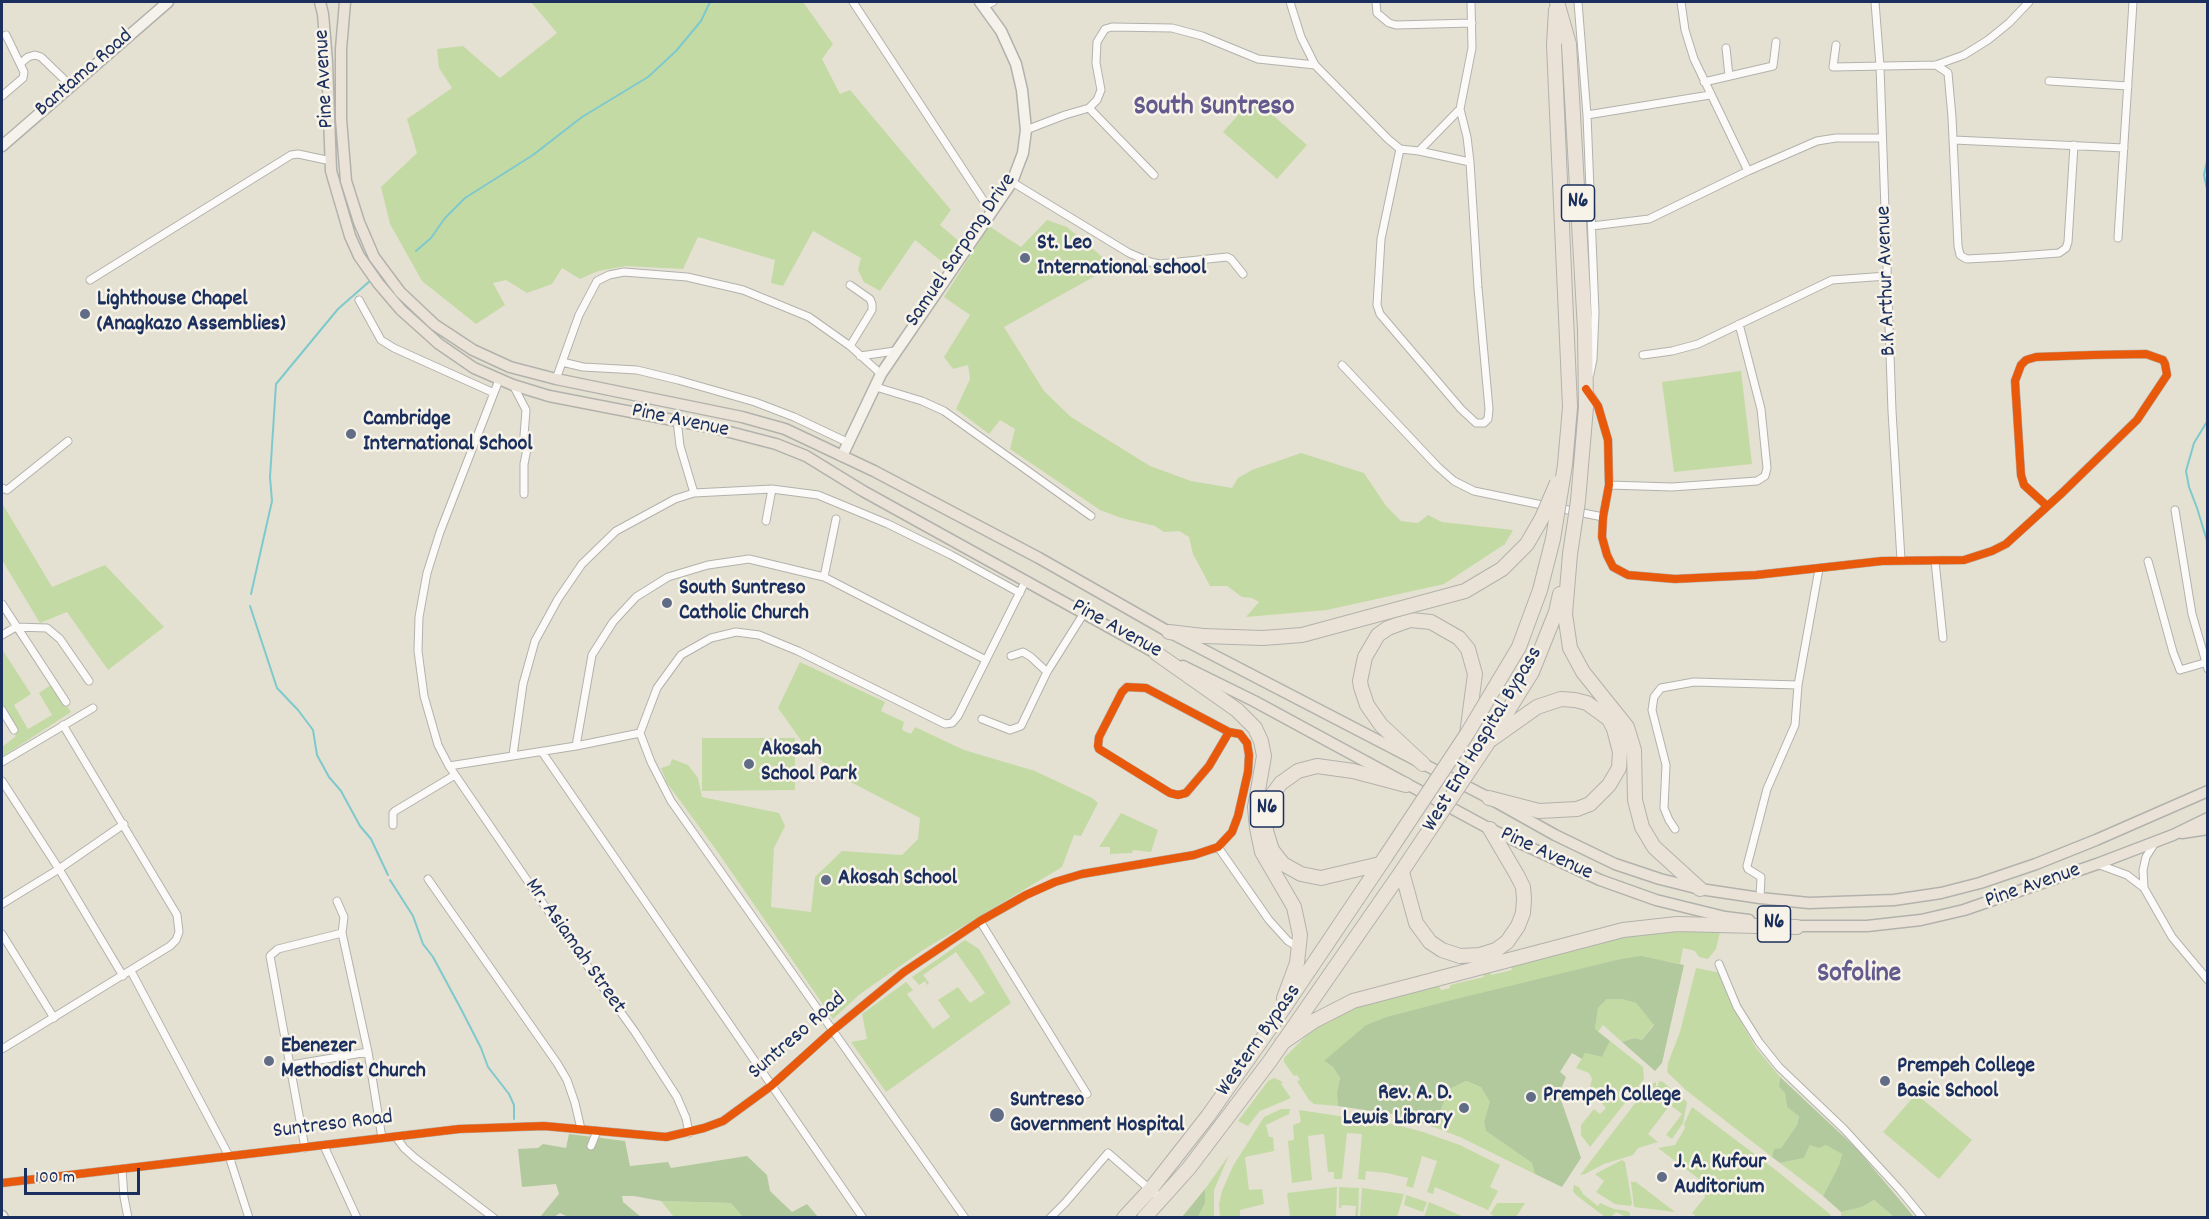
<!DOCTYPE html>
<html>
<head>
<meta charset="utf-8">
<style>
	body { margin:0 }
	#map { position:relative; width:2209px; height:1219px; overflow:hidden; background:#e4e1d2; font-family:Dekko,sans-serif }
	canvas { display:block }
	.frame { position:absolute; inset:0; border:3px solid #1b2f5e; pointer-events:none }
	.scale { position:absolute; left:24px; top:1168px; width:116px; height:27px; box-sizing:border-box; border:3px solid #1b2f5e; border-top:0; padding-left:8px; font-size:18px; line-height:21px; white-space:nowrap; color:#1b2f5e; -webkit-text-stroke:4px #f7f3e8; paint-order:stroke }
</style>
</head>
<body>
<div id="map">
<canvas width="2209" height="1219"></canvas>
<div class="frame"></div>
<div class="scale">100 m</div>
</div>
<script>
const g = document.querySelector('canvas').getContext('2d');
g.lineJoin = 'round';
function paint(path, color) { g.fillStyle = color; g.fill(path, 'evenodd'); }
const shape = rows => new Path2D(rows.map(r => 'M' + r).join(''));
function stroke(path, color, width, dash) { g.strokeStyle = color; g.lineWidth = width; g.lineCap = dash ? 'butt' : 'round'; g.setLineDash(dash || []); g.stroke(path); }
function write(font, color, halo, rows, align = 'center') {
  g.font = font + ' Dekko,sans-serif'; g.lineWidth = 5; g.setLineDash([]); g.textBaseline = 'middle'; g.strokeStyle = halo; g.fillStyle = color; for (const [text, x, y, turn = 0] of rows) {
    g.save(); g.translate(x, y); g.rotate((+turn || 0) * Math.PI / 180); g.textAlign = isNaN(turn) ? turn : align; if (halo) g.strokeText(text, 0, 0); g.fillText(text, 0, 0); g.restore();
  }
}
paint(shape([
	[531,2,803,2,833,44,822,59,840,94,850,90,951,210,940,225,961,243,946,265,915,240,880,291,864,282,858,270,861,258,813,231,783,286,771,283,775,260,698,237,683,269,626,266,598,271,580,279,562,268,552,284,527,293,506,280,493,283,505,305,476,324,422,281,390,224,381,187,417,153,407,119,452,88,439,68,437,49,463,46,500,78,557,33],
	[1253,98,1307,145,1277,179,1223,132],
	[1047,220,1067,227,1113,266,1004,327,1044,391,1071,417,1150,466,1191,481,1232,488,1238,478,1252,470,1301,453,1364,473,1386,506,1401,521,1418,523,1428,515,1442,522,1513,530,1505,544,1444,584,1327,610,1246,617,1259,602,1252,598,1242,597,1227,586,1210,586,1193,554,1189,537,1179,531,1164,532,1155,526,1121,518,1100,510,1010,449,1015,429,1000,420,989,434,956,409,970,379,968,365,953,369,944,357,970,315,944,297,989,226,1021,247],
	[1741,371,1752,464,1674,472,1662,382],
	[2,503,52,587,105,565,164,627,108,670,67,612,40,623,2,560],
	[2,649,31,694,14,705,28,729,52,715,39,693,52,684,71,712,2,757,2,747,15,737,16,732,2,706],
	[800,662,885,702,881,711,904,722,902,730,911,734,915,727,964,750,1035,771,1092,798,1098,803,1081,836,1074,835,1062,867,923,950,860,994,833,1019,717,851,667,783,661,768,670,765,672,759,688,765,698,778,702,797,779,813,785,826,774,848,771,907,811,912,815,877,842,851,902,855,918,839,920,818,837,775,803,743,778,708],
	[702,738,795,738,795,790,702,791],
	[1121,813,1158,830,1151,852,1133,850,1132,853,1110,854,1110,847,1099,847],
	[1687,930,1720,932,1716,949,1708,959,1699,957,1695,951,1683,948,1680,964,1666,961,1620,959,1386,1017,1366,1025,1325,1062,1333,1067,1340,1078,1337,1093,1338,1106,1314,1104,1309,1100,1297,1081,1300,1080,1297,1075,1294,1076,1284,1062,1284,1058,1305,1037,1332,1015,1355,1006,1438,985,1441,990,1450,988,1450,985,1484,977,1483,971,1489,970,1491,975,1512,970,1511,964,1637,933],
	[965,940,979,949,1011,1003,886,1092,851,1042,867,1039,862,1014,906,982,913,990,907,994,933,1029,950,1017,938,1000,958,987,970,1003,985,993,956,952,923,975,929,983,927,985,925,981,919,985,912,977],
	[1696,968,1721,973,1734,1010,1756,1048,1780,1077,1779,1087,1785,1093,1787,1107,1799,1115,1797,1125,1781,1148,1774,1150,1772,1157,1687,1091,1667,1072,1668,1063,1680,1032],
	[1607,999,1622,999,1636,1003,1654,1024,1642,1040,1634,1038,1622,1042,1603,1025,1598,1032,1595,1029,1598,1008],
	[1610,1041,1643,1067,1644,1079,1590,1147,1581,1135,1581,1125,1594,1109,1600,1114,1606,1108,1593,1093,1596,1088,1590,1087,1592,1079,1589,1073,1576,1068,1585,1053,1602,1057],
	[1274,1078,1283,1082,1281,1084,1291,1098,1260,1111,1248,1126,1238,1121,1268,1081],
	[1465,1081,1481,1087,1491,1102,1484,1122,1486,1131,1532,1163,1535,1174,1460,1137,1434,1127,1449,1089],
	[1659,1081,1663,1082,1687,1102,1683,1123,1672,1139,1666,1135,1682,1114,1670,1105,1648,1134,1658,1142,1638,1148,1633,1155,1604,1164,1585,1174,1580,1175,1649,1085,1656,1082,1656,1086,1658,1086],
	[1916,1094,1972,1140,1939,1179,1883,1132],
	[1692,1107,1777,1171,1830,1214,1831,1217,1698,1218,1692,1213,1705,1197,1699,1179,1658,1148,1675,1145,1685,1128,1684,1124],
	[1281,1109,1290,1109,1289,1114,1266,1125,1269,1137,1273,1137,1274,1151,1245,1157,1249,1190,1262,1189,1264,1204,1240,1210,1240,1217,1220,1217,1219,1204,1222,1191,1233,1166,1264,1117],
	[1299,1110,1393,1124,1423,1132,1460,1145,1500,1165,1490,1187,1498,1191,1488,1210,1435,1187,1433,1194,1427,1192,1437,1161,1422,1156,1413,1188,1406,1186,1408,1178,1387,1173,1366,1171,1365,1180,1358,1179,1362,1134,1347,1133,1342,1179,1334,1179,1334,1172,1328,1172,1324,1134,1308,1136,1312,1180,1292,1183,1288,1141,1294,1140,1293,1125,1301,1122],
	[1810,1145,1826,1145,1842,1153,1839,1165,1823,1196,1780,1163,1804,1158],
	[1229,1155,1214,1190,1214,1217,1200,1217,1199,1215,1205,1203,1205,1189],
	[1622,1160,1625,1162,1632,1203,1631,1206,1615,1204,1596,1192,1604,1181,1595,1174],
	[1631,1182,1636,1182,1675,1212,1634,1207],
	[1574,1185,1579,1187,1583,1194,1598,1206,1600,1203,1614,1209,1628,1211,1630,1213,1630,1217,1626,1217,1616,1212,1611,1217,1605,1217,1576,1195,1573,1191],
	[1337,1187,1336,1217,1290,1217,1287,1193],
	[1339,1187,1359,1188,1358,1217,1355,1217,1356,1206,1342,1205,1341,1208,1339,1208],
	[1362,1188,1404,1194,1397,1217,1360,1217],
	[1406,1195,1427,1202,1423,1212,1404,1205],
	[1874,1200,1894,1217,1841,1218,1841,1212,1862,1207],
	[661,1201,731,1203,743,1217,674,1217],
	[1429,1202,1441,1207,1464,1217,1424,1217],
	[1497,1203,1525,1203,1516,1217,1492,1217,1493,1215,1490,1214]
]), '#c4daa5');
paint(shape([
	[1641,956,1684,965,1662,1063,1655,1071,1622,1042,1634,1038,1642,1040,1654,1025,1636,1003,1622,999,1607,999,1598,1008,1595,1029,1610,1041,1602,1057,1585,1053,1582,1059,1572,1053,1560,1072,1566,1077,1559,1094,1581,1158,1562,1187,1535,1174,1532,1163,1486,1131,1484,1122,1490,1102,1481,1087,1466,1081,1449,1089,1434,1127,1392,1114,1338,1106,1337,1093,1340,1078,1333,1067,1324,1061,1366,1025,1386,1017,1452,1000,1620,959],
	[1780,1077,1857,1149,1914,1217,1894,1217,1874,1200,1862,1207,1841,1212,1823,1196,1839,1165,1842,1154,1826,1145,1819,1148,1810,1145,1804,1158,1780,1163,1772,1157,1774,1149,1781,1148,1797,1125,1799,1116,1787,1107,1785,1093,1779,1087],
	[569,1134,625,1141,630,1166,668,1162,671,1168,747,1156,767,1175,770,1191,792,1212,807,1204,818,1217,743,1217,731,1203,661,1201,634,1196,622,1196,623,1202,641,1217,568,1217,560,1213,554,1217,540,1217,559,1194,556,1184,522,1187,518,1149,538,1148,543,1144,566,1148],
	[1205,1189,1205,1203,1199,1215,1200,1217,1182,1217]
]), '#b1c99c');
stroke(shape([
	[2208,156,2204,175,2208,194],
	[416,251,431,238,445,218,465,198,533,155,582,117,648,77,676,51,701,21,710,2],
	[2208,420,2194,443,2186,471,2189,487,2197,508,2208,544],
	[251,594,272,501,270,477,276,384,338,309,371,280],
	[250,606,277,688,298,710,313,730,317,755,329,777,341,791,360,826,371,839,388,875],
	[390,880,413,916,423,944,433,957,461,1009,481,1048,488,1067,509,1094,514,1105,514,1119]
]), '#7ec9cd', 2);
const street = shape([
	[853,2,991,212],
	[1290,2,1301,37,1315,65,1388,139,1400,149,1419,151,1470,162],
	[1376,2,1377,13,1389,23,1396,25,1472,23],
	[1578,2,1587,115,1595,313,1593,359,1590,374],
	[1681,2,1685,30,1694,59,1748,171],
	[1875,2,1880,66,1892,411,1901,560],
	[984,6,993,2],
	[1836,45,1833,67,1936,65,1964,55,1988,40,2009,23,2029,2],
	[1726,48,1729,76],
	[21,63,28,57,35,55,41,57,71,86],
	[1936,65,1948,73,1952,117,1958,246,1960,255,1963,257,1967,259,2005,257,2059,253,2066,248,2068,242,2074,145],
	[2049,81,2128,86],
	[1704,82,1773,66,1776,42],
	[2,96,23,78,24,72,6,35],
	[1089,108,1154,175],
	[1587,115,1710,95],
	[1026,130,1065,115,1089,108,1097,100,1101,90,1096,63,1097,42,1105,29,1112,27,1172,28,1202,36,1258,59,1315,65],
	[1954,140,2124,148],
	[1400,149,1381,239,1377,305,1380,314,1461,409,1476,423,1484,423,1488,419,1489,409,1478,288,1470,162,1467,137,1460,109],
	[1419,151,1460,109,1472,48,1471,2],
	[1012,182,1129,253,1150,262,1160,264,1227,257,1231,259,1243,274],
	[1592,226,1649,219,1748,171,1817,141,1836,138,1882,138],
	[2118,238,2133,2],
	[90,280,291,155,298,154,331,161],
	[850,285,870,299,872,304,872,310,850,346],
	[359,300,381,340,394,348,494,393],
	[1643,355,1672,351,1698,344,1832,280,1887,276],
	[860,356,895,351],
	[562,362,583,367,637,370,678,380,755,402,794,417,849,443],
	[1342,365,1437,466,1454,481,1474,491,1547,506],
	[556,379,579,315,597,281,609,275,624,272,687,277,743,290,809,317,850,346,881,374],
	[499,380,440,532,427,573,419,617,418,651,424,696,438,745,449,766,553,918,635,1032,677,1097,686,1118,689,1133],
	[513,385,526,410,524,436,527,449,524,464,524,494],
	[876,387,922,401,944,411,1091,516],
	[1588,391,1598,406,1608,440,1609,485,1603,517,1602,537,1607,555,1613,567,1628,575,1675,579,1756,575,1882,561,1964,560,1992,551,2006,544,2062,493,2137,420,2167,375,2165,364,2163,360,2146,354,2092,355,2036,357,2026,360,2021,365,2015,381,2021,475,2024,485,2047,506],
	[1609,485,1672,487,1757,481,1765,476,1767,468,1761,409,1739,324],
	[2,488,7,490,68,441],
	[694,493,772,489,818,495,888,524,951,555,1020,593],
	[1558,508,1603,517],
	[2175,510,2192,614,2208,669],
	[766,521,772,489],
	[1935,561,1943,638],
	[2148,561,2173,652,2180,670,2204,663],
	[824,577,836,519],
	[2,604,66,702],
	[2,635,16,627,47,628,60,639,89,681],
	[1011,656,1023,652,1031,657,1047,672],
	[2,710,14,730],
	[982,719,1010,730,1021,726,1047,672,1084,613],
	[576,746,592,655,613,622,636,597,668,577,708,565,749,559,824,577,986,660],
	[542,752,863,1218],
	[513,755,523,684,535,641,558,599,582,564,616,531,675,499,694,493,680,446,677,420],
	[2,762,93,708],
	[449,766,576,746,640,733],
	[2,781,59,869,123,976],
	[393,825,393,813,395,811,455,775],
	[1675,829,1669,820,1664,808,1666,765,1652,710,1654,697,1661,688,1694,682,1798,685],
	[2156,841,2146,857,2143,870,2144,888,2172,937,2208,980],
	[1218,847,1269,920,1288,941,1298,947],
	[2097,864,2127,875,2144,888],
	[428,879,557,1063,567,1080,575,1103,581,1129],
	[1760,898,1761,877,1748,869,1747,866,1767,789,1795,725,1798,685,1819,569],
	[337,901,344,917,342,933,368,1052,382,1138],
	[2,904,59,869,124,824],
	[980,921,1087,1094],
	[2,934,54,1018],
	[1719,964,1737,1007,1759,1042,1779,1067,1844,1129,1900,1190,1923,1218],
	[131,971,229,1156,249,1218],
	[2,1049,170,946,176,940,179,932,177,915,63,725],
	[291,1065,368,1052],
	[396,1137,404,1148,415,1158,494,1218],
	[324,1146,357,1218],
	[591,1146,597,1131],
	[305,1148,270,956,278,949,342,933],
	[122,1169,124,1197,128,1218],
	[2,1183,459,1129,544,1126,666,1137,704,1128,723,1121,771,1086,832,1031,904,972,980,921,1026,895,1055,882,1082,874,1194,855,1218,847,1232,832,1238,816,1248,772,1249,755,1247,743,1240,734,1229,732,1146,688,1127,687,1122,692,1099,737,1098,746,1099,749,1170,793,1178,795,1186,793,1209,766,1229,732],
	[965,1218,671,801,651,762,640,733,657,688,681,655,711,638,736,632,759,635,798,651,945,724,952,723,958,716,1026,580],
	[1050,1218,1065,1203,1108,1153,1161,1199]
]);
const secondary = shape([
	[2,146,168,2],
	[842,456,881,374,1012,182,1023,153,1026,130,1022,90,1016,64,1001,31,980,2],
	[2,1216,3,1218]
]);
const primary = shape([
	[320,2,323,14,327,61,331,171,350,236,359,256,378,283,401,310,439,344,474,368,513,385,549,396,714,428,776,444,806,456,863,491,1161,656],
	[345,2,341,49,341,119,346,181,359,222,374,257,400,292,435,325,473,350,510,367,556,379,742,417,785,429,874,471,1039,558,1169,632,1489,798,1555,835,1615,864,1660,879,1700,889,1760,898,1809,903,1894,900,1941,893,1980,883,2036,864,2096,840,2208,791],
	[1183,666,1254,701,1490,829,1600,880,1656,900,1725,917,1749,920],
	[2182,833,2208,829],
	[1791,926,1867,926,1921,920,1964,910,2097,864,2173,835,2208,818]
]);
const highway = shape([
	[1557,2,1569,44,1585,330,1586,407],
	[1556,10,1554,45,1570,407],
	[1570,554,1565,614,1570,648,1583,672,1627,727,1634,750,1635,800,1642,827,1654,847,1700,889],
	[1169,632,1203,636],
	[1156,653,1237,710,1255,728,1261,741,1264,756,1255,807,1257,828,1262,852,1294,907,1300,935,1297,963,1284,998],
	[1494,733,1532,672,1556,612,1560,594],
	[1423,764,1381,725,1367,705,1361,687,1360,681,1365,657,1378,635,1388,628,1410,620,1431,622,1459,638,1468,649,1475,674,1467,734],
	[1489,798,1539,811,1577,809,1590,804,1609,785,1619,768,1620,752,1614,729,1609,719,1587,703,1575,700,1561,699,1537,707,1489,741],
	[1380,864,1321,878,1301,874,1283,864,1272,850,1266,831,1266,813,1272,795,1281,783,1298,771,1317,766,1353,771,1406,785],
	[1402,872,1416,923,1430,942,1442,950,1460,956,1480,955,1496,950,1507,942,1518,926,1523,913,1524,899,1523,887,1517,875,1490,829],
	[1282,1043,1314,1021,1353,1001,1623,930,1677,924,1797,927],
	[1124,1218,1150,1190,1208,1116,1275,1021,1386,856],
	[1144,1218,1189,1168,1270,1061,1404,868]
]);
stroke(street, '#b2b2ad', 9);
stroke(secondary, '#b2b2ad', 13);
stroke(primary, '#b2b2ad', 13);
stroke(highway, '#b2b2ad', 16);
stroke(street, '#fbfaf8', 7);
stroke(secondary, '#f5f1eb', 10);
stroke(primary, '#eae2d7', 10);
stroke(highway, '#eae2d7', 14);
const highwayBridge = shape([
	[1570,554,1578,501,1586,407],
	[1203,636,1263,638,1302,635,1465,591,1502,569,1527,544,1542,518,1557,483],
	[1386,856,1467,734,1519,647,1540,590,1553,539,1565,465,1570,407],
	[1404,868,1489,741]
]);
stroke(highwayBridge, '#b2b2ad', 16, []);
stroke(highwayBridge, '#eae2d7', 14);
stroke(shape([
	[1586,389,1598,406,1608,440,1609,485,1603,517,1602,537,1607,555,1613,567,1628,575,1675,579,1756,575,1882,561,1964,560,1992,551,2006,544,2062,493,2137,420,2167,375,2165,364,2163,360,2146,354,2092,355,2036,357,2026,360,2021,365,2015,381,2021,475,2024,485,2047,506],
	[2,1183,459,1129,544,1126,666,1137,704,1128,723,1121,771,1086,832,1031,904,972,980,921,1026,895,1055,882,1082,874,1194,855,1218,847,1232,832,1238,816,1248,772,1249,755,1247,743,1240,734,1229,732,1146,688,1127,687,1122,692,1099,737,1098,746,1099,749,1170,793,1178,795,1186,793,1209,766,1229,732]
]), '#e8590c', 8);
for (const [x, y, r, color] of [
	[1025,258,6,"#616d87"],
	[85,314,6,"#616d87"],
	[351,434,6,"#616d87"],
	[667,603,6,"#616d87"],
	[749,764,6,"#616d87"],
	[826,880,6,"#616d87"],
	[269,1061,6,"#616d87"],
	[1885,1081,6,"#616d87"],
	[1531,1097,6,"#616d87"],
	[1464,1108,6,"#616d87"],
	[997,1115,8,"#616d87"],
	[1662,1177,6,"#616d87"]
]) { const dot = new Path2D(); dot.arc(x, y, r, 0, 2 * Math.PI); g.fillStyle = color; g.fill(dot); stroke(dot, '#f7f3e8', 2); }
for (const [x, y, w] of [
	[1578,203,33],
	[1267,809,33],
	[1774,924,33]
]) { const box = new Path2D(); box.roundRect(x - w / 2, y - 18, w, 36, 4.5); g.fillStyle = '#f7f3e8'; g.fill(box); stroke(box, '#1b2f5e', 1.5); }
write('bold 21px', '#1b2f5e', null, [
	["N6",1578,203],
	["N6",1267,809],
	["N6",1774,924]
]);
write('22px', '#1b2f5e', '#f7f3e8', [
	["Bantama Road",85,74,-41],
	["Pine Avenue",326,79,-93],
	["Samuel Sarpong Drive",962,251,-56],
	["B.K Arthur Avenue",1888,281,-92],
	["Pine Avenue",680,422,12],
	["Pine Avenue",1116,630,29],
	["West End Hospital Bypass",1484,740,-59],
	["Pine Avenue",1546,855,25],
	["Pine Avenue",2033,887,-19],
	["Mr. Asiamah Street",574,947,55],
	["Suntreso Road",798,1037,-41],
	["Western Bypass",1260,1041,-55],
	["Suntreso Road",333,1126,-7]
]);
write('bold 22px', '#1b2f5e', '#f7f3e8', [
	["St. Leo",1037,245],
	["International school",1037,270],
	["Lighthouse Chapel",97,301],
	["(Anagkazo Assemblies)",97,326],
	["Cambridge",363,421],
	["International School",363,446],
	["South Suntreso",679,590],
	["Catholic Church",679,615],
	["Akosah",761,751],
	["School Park",761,776],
	["Akosah School",838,880],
	["Ebenezer",281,1048],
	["Methodist Church",281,1073],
	["Prempeh College",1897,1068],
	["Basic School",1897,1093],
	["Rev. A. D.",1452,1095,"right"],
	["Lewis Library",1452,1120,"right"],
	["Prempeh College",1543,1097],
	["Suntreso",1010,1102],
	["Government Hospital",1010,1127],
	["J. A. Kufour",1674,1164],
	["Auditorium",1674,1189]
], 'left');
write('bold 28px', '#635b8e', '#f7f3e8', [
	["South Suntreso",1214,109],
	["Sofoline",1859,976]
]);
</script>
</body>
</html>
